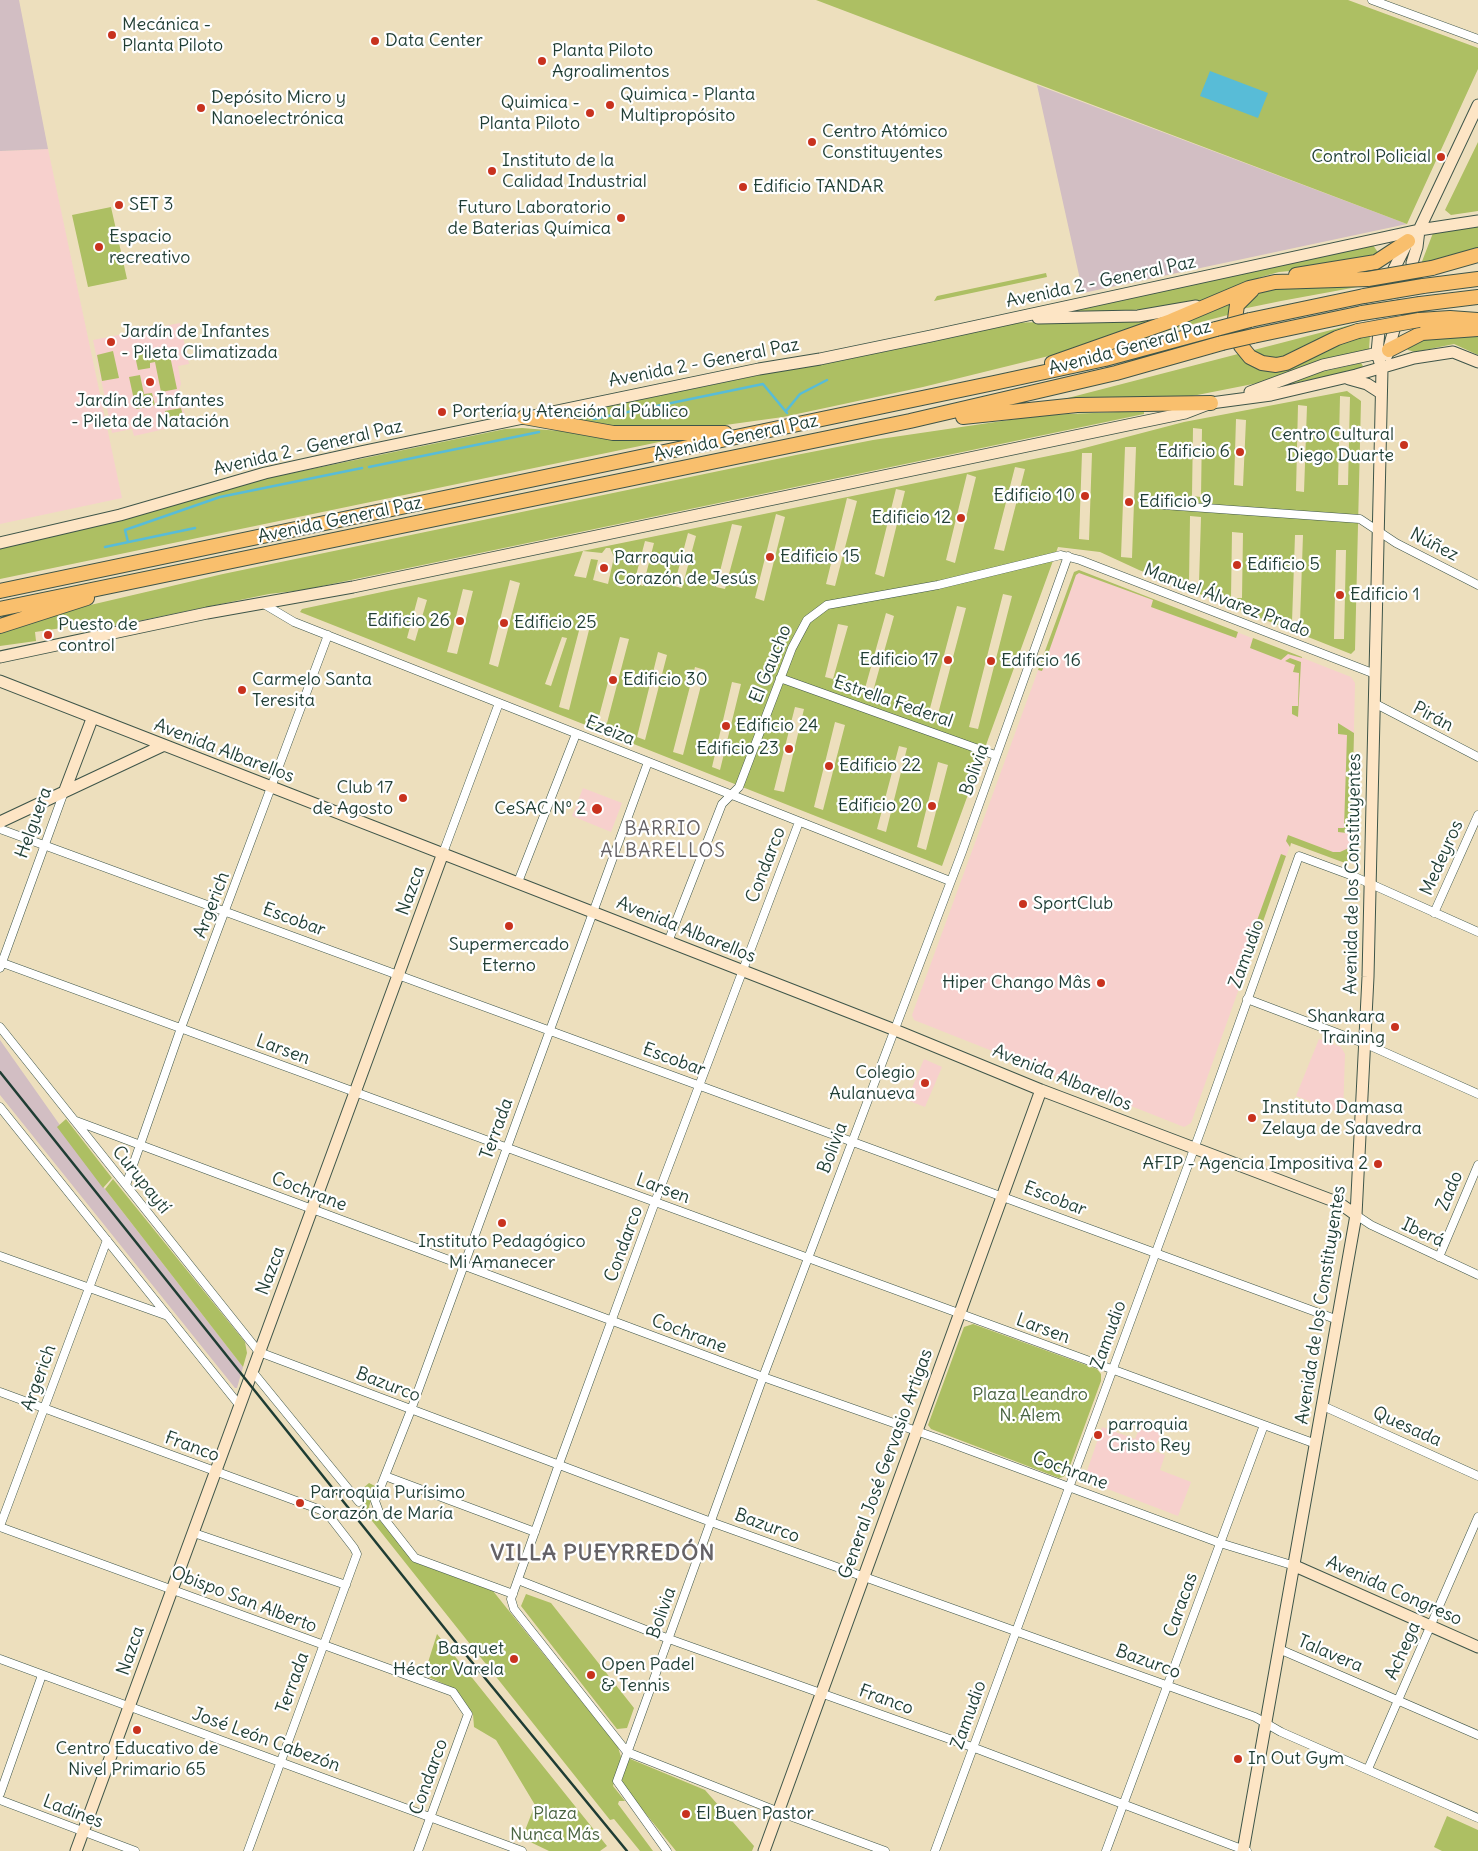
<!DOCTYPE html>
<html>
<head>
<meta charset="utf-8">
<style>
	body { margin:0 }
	canvas { display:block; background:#eddfbd }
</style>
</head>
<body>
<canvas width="1478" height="1851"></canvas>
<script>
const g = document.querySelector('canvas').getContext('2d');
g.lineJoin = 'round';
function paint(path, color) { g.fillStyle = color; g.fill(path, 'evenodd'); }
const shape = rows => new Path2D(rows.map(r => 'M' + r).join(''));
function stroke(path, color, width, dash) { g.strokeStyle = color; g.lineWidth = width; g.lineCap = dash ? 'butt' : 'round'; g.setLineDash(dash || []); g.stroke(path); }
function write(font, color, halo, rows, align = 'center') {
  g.font = font + ' Delius,sans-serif'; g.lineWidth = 4.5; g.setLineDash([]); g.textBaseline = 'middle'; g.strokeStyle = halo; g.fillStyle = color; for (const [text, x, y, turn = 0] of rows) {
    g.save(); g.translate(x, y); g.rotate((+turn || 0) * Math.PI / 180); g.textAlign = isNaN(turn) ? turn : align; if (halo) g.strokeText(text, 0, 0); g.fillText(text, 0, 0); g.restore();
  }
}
paint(shape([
	[48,149,122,498,0,524,0,151],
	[180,323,189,364,178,366,181,384,179,390,187,424,134,436,132,429,112,433,93,340],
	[1079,570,1351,677,1355,683,1352,818,1347,833,1351,847,1351,859,1345,863,1291,843,1191,1123,1184,1127,914,1020,912,1015,1074,572],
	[583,788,622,803,611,832,572,816],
	[1319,1039,1341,1047,1345,1054,1343,1114,1296,1096],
	[924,1059,942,1067,925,1107,907,1100],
	[1152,1426,1162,1430,1154,1451,1165,1455,1160,1470,1191,1482,1178,1516,1084,1480,1102,1427,1135,1439,1139,1429,1149,1432]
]), '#f7d0cd');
paint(shape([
	[0,0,19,0,48,149,0,151],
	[1037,85,1407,224,1083,293],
	[0,1040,105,1189,243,1367,237,1388,235,1388,0,1095]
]), '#d2bec3');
paint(shape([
	[816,0,1348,0,1478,48,1478,69,1407,224],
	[1478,142,1478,211,1451,215,1445,210],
	[111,207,127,279,88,287,72,215],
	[1478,226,1478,249,1421,264,1433,233],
	[1373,245,1381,257,1334,267,1279,272,1261,277,1196,303,1172,307,1078,314,1078,310],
	[1046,273,1047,277,934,301,937,296],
	[1368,285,1281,301,1242,309,1246,301,1264,289],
	[1234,302,1228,315,1131,340],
	[1160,318,1069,351,923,387,783,417,711,427,664,427,616,426,556,417,1010,323],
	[1358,323,1357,326,1291,356,1273,361,1250,351],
	[1478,332,1478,355,1454,344,1415,352,1408,350,1405,346,1408,341],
	[1370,335,1369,349,1325,359,1263,382,1182,398,1064,401,1064,399,1238,354,1255,366,1323,351,1358,337],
	[146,349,147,353,152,352,154,360,170,356,177,389,161,392,155,362,150,363,150,368,138,370,134,351],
	[113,351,119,378,102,381,97,355],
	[1361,363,1363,366,1360,369,1285,385,1321,372],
	[140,375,144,394,152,393,155,405,136,409,129,377],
	[1347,391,1361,401,1355,650,1351,654,1139,570,1100,552,1058,547,942,866,300,612,302,609,396,589,1073,451,1184,422],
	[1340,396,1350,397,1348,485,1338,485],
	[1298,405,1307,406,1304,492,1296,491],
	[1236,419,1246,420,1243,486,1234,485],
	[1193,428,1202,429,1201,497,1192,496],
	[1125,447,1136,447,1132,558,1121,557],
	[1082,453,1092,453,1089,540,1079,539],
	[1015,467,1025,469,1004,551,994,549],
	[967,474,976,477,955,563,946,560],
	[896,489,905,491,884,577,875,574],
	[847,498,857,501,835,586,826,584],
	[776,514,785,517,764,601,755,598],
	[1190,516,1201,517,1199,583,1189,583],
	[732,524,742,526,725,589,716,587],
	[1232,532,1243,533,1242,598,1231,598],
	[688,533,696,536,682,588,674,586],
	[1295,535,1303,535,1300,622,1292,622],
	[645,541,654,543,643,586,634,583],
	[606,548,610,548,614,557,608,584,593,580,598,560,591,559,586,578,574,576,583,551,602,553],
	[1336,550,1346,550,1344,639,1334,639],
	[510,580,520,583,498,667,489,664],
	[463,589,473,591,457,654,447,652],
	[1003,594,1012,596,978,729,969,727],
	[418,597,427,600,415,641,407,638],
	[957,606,966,608,938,714,929,712],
	[886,613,894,616,872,695,864,692],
	[581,623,590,626,569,710,559,707],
	[838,624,848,626,833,679,825,677],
	[562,637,567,638,551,686,545,684],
	[620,637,629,639,607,723,598,720],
	[658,652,667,655,645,740,637,737],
	[695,667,705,670,683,755,673,752],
	[732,682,741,684,720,770,712,767],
	[795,707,804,709,784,792,774,790],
	[835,722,845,725,823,810,814,807],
	[899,746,907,748,886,832,877,829],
	[938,762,948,765,926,850,917,847],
	[181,408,185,423,168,427,165,411],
	[1144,411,1144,414,303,590,269,594,85,632,75,626,35,632,36,641,0,646,0,630,69,610,223,574,796,455,873,440,1043,415],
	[522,428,664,439,664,441,0,579,0,548,268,478,505,429],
	[1079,570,1238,632,1236,638,1151,607,1153,600,1079,573,1076,575,1042,671,1038,670,1074,572],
	[1253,638,1302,657,1302,658,1288,654,1281,660,1250,648],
	[1290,658,1301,662,1298,717,1292,714,1292,706,1298,706,1299,673,1293,672,1295,665,1285,661],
	[1338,723,1354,733,1352,818,1347,833,1338,832,1338,828,1344,828,1347,735,1338,734],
	[1288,835,1333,852,1340,852,1351,847,1351,859,1345,863,1291,843,1290,847,1286,841],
	[1281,854,1286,856,1252,953,1246,951],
	[66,1119,112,1178,103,1188,57,1127],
	[113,1179,245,1342,247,1353,243,1367,105,1189],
	[973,1324,1097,1369,1101,1374,1101,1381,1067,1474,1063,1477,1059,1478,931,1429,928,1425,964,1327],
	[369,1483,375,1486,369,1507,414,1562,493,1591,618,1747,621,1757,613,1786,625,1801,619,1801,618,1804,653,1851,640,1851,614,1819,610,1820,353,1497],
	[526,1594,551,1603,634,1708,627,1728,617,1729,521,1606],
	[437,1634,607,1846,600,1851,549,1851,522,1838,535,1805,496,1740,474,1727,473,1714,460,1695,453,1688,424,1675],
	[628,1758,705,1790,754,1846,752,1851,676,1851,624,1787,622,1780],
	[1447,1816,1478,1830,1478,1851,1442,1851,1434,1847]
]), '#adbf63');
paint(shape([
	[1210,71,1268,93,1258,118,1200,96]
]), '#58bcd7');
stroke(shape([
	[786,411,800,394,827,380],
	[594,419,763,384,787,413],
	[369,467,539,432],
	[128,542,125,530,220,497,362,468],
	[105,547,195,528]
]), '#58bcd7', 2.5);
stroke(shape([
	[1395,326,1412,265],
	[1379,331,1394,269]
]), '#c4bfa2', 11, [11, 5.5]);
const street = shape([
	[1372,0,1478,39],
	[1163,505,1360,519,1396,543,1478,585],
	[262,603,294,622,950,881],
	[780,678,995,755],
	[1374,703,1478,757],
	[0,829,1338,1320],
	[443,853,499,703],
	[518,882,576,734],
	[1434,913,1478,815],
	[668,942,722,804,739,787,792,648,807,620,827,605,938,585,1061,555,1080,560,1375,674],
	[0,962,1316,1444],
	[0,968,64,792],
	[1247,999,1366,1044,1478,1094],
	[0,1027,259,1352,711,1522,1255,1717,1281,1732,1478,1818],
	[0,1107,240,1406],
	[76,1121,763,1377,942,1440,1220,1543,1295,1566],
	[126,1185,181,1028,328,635],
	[1356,1215,1371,1225,1478,1275],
	[0,1256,168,1316],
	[1439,1257,1478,1165],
	[252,1371,359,1502],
	[0,1392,321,1510,330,1517,354,1548,357,1554,248,1851],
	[1323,1406,1478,1476],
	[385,1476,535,1532],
	[0,1526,107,1240],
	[0,1527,453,1692,468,1714,418,1851],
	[194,1533,346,1585],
	[518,1580,669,1639,972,1747,1247,1851],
	[513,1594,415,1558,379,1512,375,1501,411,1410,648,762],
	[1279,1649,1478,1735],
	[0,1659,522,1851],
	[627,1752,514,1609,511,1599,559,1464,655,1202,799,822],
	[627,1752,779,1812,885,1851],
	[1368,1769,1478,1517],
	[0,1794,42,1675],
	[0,1800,135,1851],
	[667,1851,617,1781,763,1377,962,852,1068,556],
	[935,1851,1201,1130,1299,856,1353,876,1478,932],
	[1106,1851,1264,1425]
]);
const secondary = shape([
	[1412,263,1417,247,1419,230],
	[1394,269,1408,241,1419,230,1478,105],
	[1038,318,1138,316,1196,306],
	[1387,355,1395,326],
	[1349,379,1367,384,1381,393],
	[1250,392,1323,365,1383,352],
	[0,543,120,515,265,473,360,452,759,369,820,359,931,336,1419,230,1478,221],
	[0,657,207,613,353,587,1185,413,1211,403,1271,395,1356,375,1414,358,1453,352,1478,362],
	[0,681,895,1030,1041,1090,1339,1203,1356,1215],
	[65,790,92,719],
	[0,822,162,746],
	[1295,1566,1478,1647],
	[76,1851,443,853],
	[764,1851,1041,1090],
	[1243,1851,1356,1215,1368,977,1382,369,1377,353,1379,331]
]);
const highway = shape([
	[1432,268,1478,255],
	[1296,275,1376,262,1408,241],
	[1423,286,1478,279],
	[1252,290,1237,305,1234,326,1241,346,1250,357,1262,363,1276,365,1286,363,1337,338,1358,331],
	[1420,304,1478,297],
	[1250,320,1364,296],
	[1419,320,1450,318,1478,320],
	[1253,336,1362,313],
	[1389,350,1422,333,1478,329],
	[1052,363,1171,321,1249,288,1275,282,1368,279],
	[524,417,613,433,725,433],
	[963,417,1077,405,1211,403],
	[0,591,994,383,1105,359,1216,329],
	[0,609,910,421,1116,373,1222,343],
	[0,626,87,598]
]);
stroke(street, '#3e5549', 9);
stroke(secondary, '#3e5549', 13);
stroke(highway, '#3e5549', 16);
stroke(street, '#fff', 8);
stroke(secondary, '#fde5c5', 11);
stroke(highway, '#f9bf6d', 14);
stroke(shape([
	[0,1072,462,1650,627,1851]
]), '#1f3d34', 2.5);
const highwayBridge = shape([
	[1368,279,1432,268],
	[1364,296,1423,286],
	[1362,313,1420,304],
	[1216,329,1250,320],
	[1358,331,1419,320],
	[1222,343,1253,336]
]);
stroke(highwayBridge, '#3e5549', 16, []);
stroke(highwayBridge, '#f9bf6d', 14);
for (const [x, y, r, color] of [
	[112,35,5,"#c8321e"],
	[375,41,5,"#c8321e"],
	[542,61,5,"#c8321e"],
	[610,105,5,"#c8321e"],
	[201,108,5,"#c8321e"],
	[590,113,5,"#c8321e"],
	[812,142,5,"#c8321e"],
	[1441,157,5,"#c8321e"],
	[492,171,5,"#c8321e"],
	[743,187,5,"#c8321e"],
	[119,205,5,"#c8321e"],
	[621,218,5,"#c8321e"],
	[99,247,5,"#c8321e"],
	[111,342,5,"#c8321e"],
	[150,382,5,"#c8321e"],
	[442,412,5,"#c8321e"],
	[1404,445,5,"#c8321e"],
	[1240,452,5,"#c8321e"],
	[1085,496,5,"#c8321e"],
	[1129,502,5,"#c8321e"],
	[961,518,5,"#c8321e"],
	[770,557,5,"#c8321e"],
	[1237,565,5,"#c8321e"],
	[604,568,5,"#c8321e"],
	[1340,595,5,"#c8321e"],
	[460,621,5,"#c8321e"],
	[504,623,5,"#c8321e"],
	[48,635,5,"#c8321e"],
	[948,660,5,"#c8321e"],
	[991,661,5,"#c8321e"],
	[613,680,5,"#c8321e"],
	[242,690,5,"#c8321e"],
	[726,726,5,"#c8321e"],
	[789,749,5,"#c8321e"],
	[829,766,5,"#c8321e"],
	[403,798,5,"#c8321e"],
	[932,806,5,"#c8321e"],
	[597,809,6,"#c8321e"],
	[1023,904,5,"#c8321e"],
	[509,926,5,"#c8321e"],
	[1101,983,5,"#c8321e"],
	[1395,1027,5,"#c8321e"],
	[925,1083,5,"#c8321e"],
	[1252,1118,5,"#c8321e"],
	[1378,1164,5,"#c8321e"],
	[502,1223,5,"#c8321e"],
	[1098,1435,5,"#c8321e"],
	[300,1503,5,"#c8321e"],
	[514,1659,5,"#c8321e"],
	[591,1675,5,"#c8321e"],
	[137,1730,5,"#c8321e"],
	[1238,1759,5,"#c8321e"],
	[686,1814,5,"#c8321e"]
]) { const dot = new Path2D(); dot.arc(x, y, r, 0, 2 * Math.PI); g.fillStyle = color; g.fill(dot); stroke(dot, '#fff', 2); }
write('18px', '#1f3d34', '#fff', [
	["Mecánica -",122,25],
	["Planta Piloto",122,46],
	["Data Center",385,41],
	["Planta Piloto",552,51],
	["Agroalimentos",552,72],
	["Quimica - Planta",620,95],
	["Multipropósito",620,116],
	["Depósito Micro y",211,98],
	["Nanoelectrónica",211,119],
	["Quimica -",580,103,"right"],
	["Planta Piloto",580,124,"right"],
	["Centro Atómico",822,132],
	["Constituyentes",822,153],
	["Control Policial",1431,157,"right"],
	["Instituto de la",502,161],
	["Calidad Industrial",502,182],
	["Edificio TANDAR",753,187],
	["SET 3",129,205],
	["Futuro Laboratorio",611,208,"right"],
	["de Baterias Química",611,229,"right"],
	["Espacio",109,237],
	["recreativo",109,258],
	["Jardín de Infantes",121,332],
	["- Pileta Climatizada",121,353],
	["Jardín de Infantes",150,401,"center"],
	["- Pileta de Natación",150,422,"center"],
	["Portería y Atención al Público",452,412],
	["Centro Cultural",1394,435,"right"],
	["Diego Duarte",1394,456,"right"],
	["Edificio 6",1230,452,"right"],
	["Edificio 10",1075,496,"right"],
	["Edificio 9",1139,502],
	["Edificio 12",951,518,"right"],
	["Edificio 15",780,557],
	["Parroquia",614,558],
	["Corazón de Jesús",614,579],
	["Edificio 5",1247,565],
	["Edificio 1",1350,595],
	["Edificio 26",450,621,"right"],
	["Edificio 25",514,623],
	["Puesto de",58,625],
	["control",58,646],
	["Edificio 17",938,660,"right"],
	["Edificio 16",1001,661],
	["Carmelo Santa",252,680],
	["Teresita",252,701],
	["Edificio 30",623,680],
	["Edificio 24",736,726],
	["Edificio 23",779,749,"right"],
	["Edificio 22",839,766],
	["Club 17",393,788,"right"],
	["de Agosto",393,809,"right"],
	["Edificio 20",922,806,"right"],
	["CeSAC Nº 2",586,809,"right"],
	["SportClub",1033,904],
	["Supermercado",509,945,"center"],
	["Eterno",509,966,"center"],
	["Hiper Chango Mâs",1091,983,"right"],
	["Shankara",1385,1017,"right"],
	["Training",1385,1038,"right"],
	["Colegio",915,1073,"right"],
	["Aulanueva",915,1094,"right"],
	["Instituto Damasa",1262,1108],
	["Zelaya de Saavedra",1262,1129],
	["AFIP - Agencia Impositiva 2",1368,1164,"right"],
	["Instituto Pedagógico",502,1242,"center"],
	["Mi Amanecer",502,1263,"center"],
	["parroquia",1108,1425],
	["Cristo Rey",1108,1446],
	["Parroquia Purísimo",310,1493],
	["Corazón de María",310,1514],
	["Basquet",504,1649,"right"],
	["Héctor Varela",504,1670,"right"],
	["Open Padel",601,1665],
	["& Tennis",601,1686],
	["Centro Educativo de",137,1749,"center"],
	["Nivel Primario 65",137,1770,"center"],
	["In Out Gym",1248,1759],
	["El Buen Pastor",696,1814]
], 'left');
write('18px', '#1f3d34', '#fff', [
	["Avenida 2 - General Paz",1101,282,-12],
	["Avenida General Paz",1130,348,-15],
	["Avenida 2 - General Paz",704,363,-11],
	["Avenida General Paz",736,438,-12],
	["Avenida 2 - General Paz",308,448,-13],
	["Avenida General Paz",340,520,-12],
	["Núñez",1434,545,27],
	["Manuel Álvarez Prado",1227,601,21],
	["El Gaucho",771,664,-68],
	["Estrella Federal",893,702,19],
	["Pirán",1433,717,28],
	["Ezeiza",610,731,22],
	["Avenida Albarellos",224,751,21],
	["Bolivia",975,770,-70],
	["Helguera",34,823,-70],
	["Medeyros",1442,858,-66],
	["Condarco",766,865,-69],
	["Avenida de los Constituyentes",1353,874,-89],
	["Nazca",411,891,-70],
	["Argerich",212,905,-69],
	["Escobar",294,920,20],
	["Avenida Albarellos",686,930,22],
	["Zamudio",1247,954,-70],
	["Larsen",283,1050,20],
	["Escobar",674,1060,20],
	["Avenida Albarellos",1062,1078,22],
	["Terrada",497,1129,-70],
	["Bolivia",833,1148,-69],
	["Curupaytí",141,1180,51],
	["Larsen",663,1189,20],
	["Zado",1450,1191,-67],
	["Cochrane",309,1192,21],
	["Escobar",1055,1199,21],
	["Iberá",1423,1233,25],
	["Condarco",624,1244,-70],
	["Nazca",271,1271,-69],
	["Avenida de los Constituyentes",1321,1305,-81],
	["Larsen",1043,1329,20],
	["Cochrane",689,1334,21],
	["Zamudio",1109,1335,-70],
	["Argerich",39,1378,-70],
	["Bazurco",388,1385,21],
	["Quesada",1407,1427,24],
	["Franco",192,1447,20],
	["General José Gervasio Artigas",886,1464,-70],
	["Cochrane",1070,1471,20],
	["Bazurco",767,1526,20],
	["Avenida Congreso",1394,1591,24],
	["Obispo San Alberto",244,1600,21],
	["Caracas",1181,1605,-70],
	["Bolivia",662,1613,-70],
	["Nazca",131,1651,-71],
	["Achega",1403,1651,-66],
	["Talavera",1330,1654,23],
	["Bazurco",1148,1662,20],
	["Terrada",293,1683,-70],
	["Franco",886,1700,20],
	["Zamudio",969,1715,-70],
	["José León Cabezón",266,1740,20],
	["Condarco",429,1777,-70],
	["Ladines",73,1812,21]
]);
write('18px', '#4a6442', '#fff', [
	["Plaza Leandro",1030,1395],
	["N. Alem",1030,1416],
	["Plaza",555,1814],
	["Nunca Más",555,1835]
]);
g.letterSpacing = '1px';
write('19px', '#656266', '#fff', [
	["BARRIO",663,830],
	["ALBARELLOS",663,852]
]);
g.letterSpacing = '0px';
g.letterSpacing = '1px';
write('bold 22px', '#656266', '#fff', [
	["VILLA PUEYRREDÓN",603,1554]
]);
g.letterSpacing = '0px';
</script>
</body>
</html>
